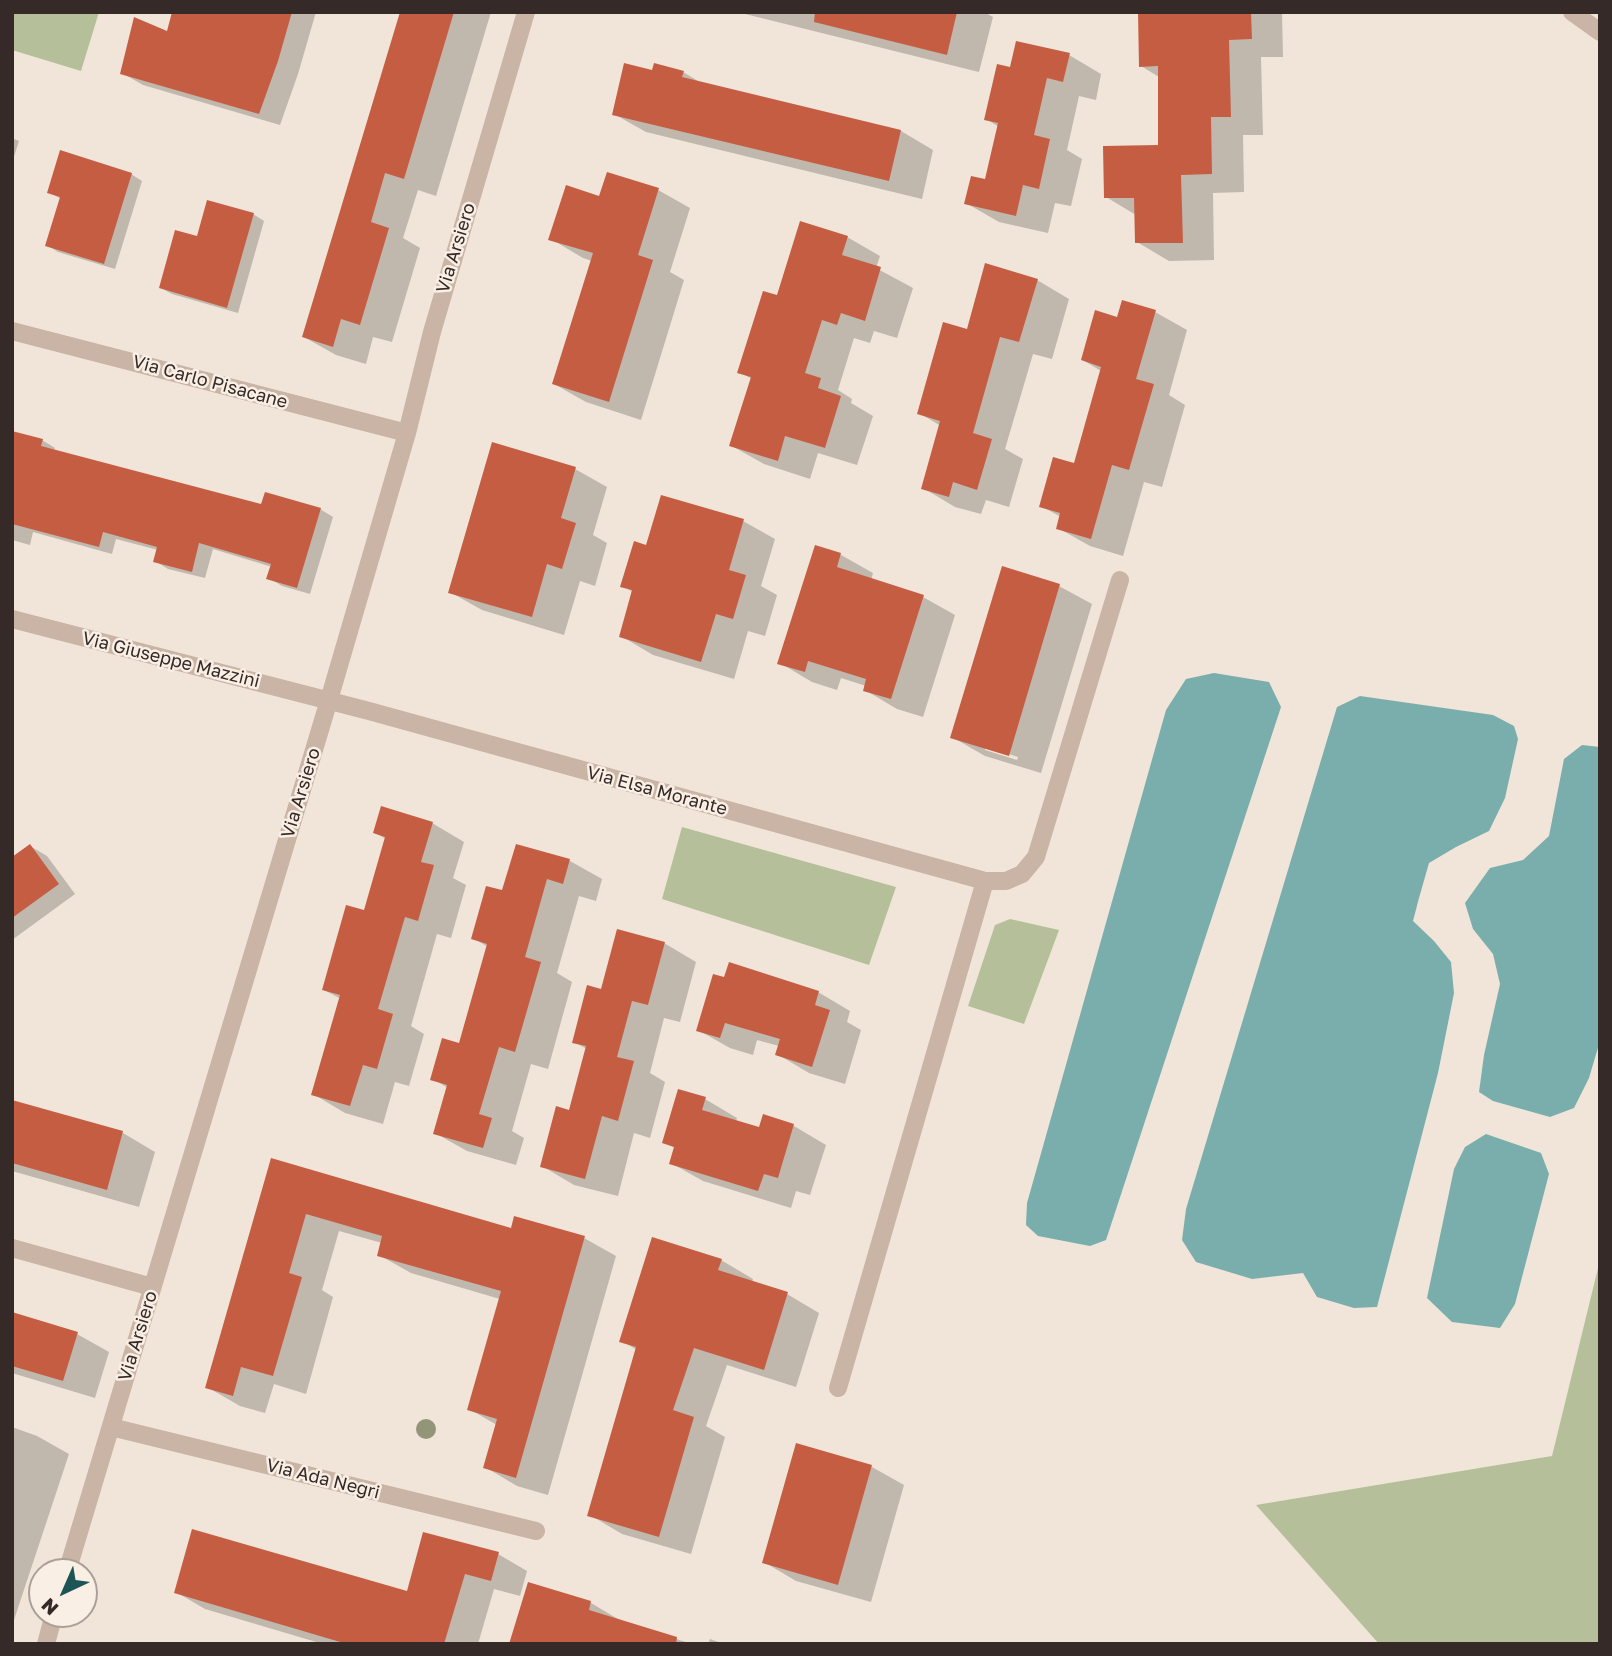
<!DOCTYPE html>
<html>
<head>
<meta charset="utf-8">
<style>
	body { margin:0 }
	#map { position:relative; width:1612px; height:1656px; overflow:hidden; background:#f1e5d9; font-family:"Golos Text",sans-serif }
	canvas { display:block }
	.frame { position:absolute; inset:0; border:14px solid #352a27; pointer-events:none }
	.north { position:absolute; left:28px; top:1558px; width:70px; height:70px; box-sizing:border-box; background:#f9efe5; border:2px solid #aba099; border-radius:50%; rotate:224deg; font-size:19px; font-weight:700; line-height:28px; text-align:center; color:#352a27 }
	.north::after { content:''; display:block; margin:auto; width:24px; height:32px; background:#1d5456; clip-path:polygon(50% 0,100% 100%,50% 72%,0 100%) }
</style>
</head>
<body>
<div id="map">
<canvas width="1612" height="1656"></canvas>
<div class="frame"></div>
<div class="north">N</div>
</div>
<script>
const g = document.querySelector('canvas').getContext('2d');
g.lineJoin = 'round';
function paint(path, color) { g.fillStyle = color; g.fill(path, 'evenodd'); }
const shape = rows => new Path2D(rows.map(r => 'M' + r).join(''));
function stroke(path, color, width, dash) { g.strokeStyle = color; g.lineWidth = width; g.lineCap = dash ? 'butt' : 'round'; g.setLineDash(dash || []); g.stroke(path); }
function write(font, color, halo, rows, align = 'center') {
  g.font = font + ' "Golos Text",sans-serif'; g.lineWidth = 5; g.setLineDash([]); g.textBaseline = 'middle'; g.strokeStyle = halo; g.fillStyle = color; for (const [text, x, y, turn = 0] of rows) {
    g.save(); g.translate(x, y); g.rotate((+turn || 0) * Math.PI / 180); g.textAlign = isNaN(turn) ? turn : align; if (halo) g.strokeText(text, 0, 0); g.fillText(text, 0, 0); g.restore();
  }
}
paint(shape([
	[12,12,99,12,81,71,12,50],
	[682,827,896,887,869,965,662,899],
	[1010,919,1059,930,1024,1024,968,1006,995,925],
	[1600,1260,1600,1644,1379,1644,1256,1505,1552,1456]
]), '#b5c09a');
paint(shape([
	[1214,673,1269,682,1281,707,1106,1240,1090,1246,1038,1236,1026,1225,1027,1203,1166,710,1186,679],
	[1360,696,1493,715,1514,726,1518,739,1505,798,1489,831,1456,847,1429,863,1419,898,1413,921,1434,941,1451,962,1454,993,1438,1073,1377,1307,1354,1308,1317,1297,1303,1273,1252,1279,1196,1262,1182,1240,1186,1209,1337,707],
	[1582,745,1600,747,1600,1041,1589,1078,1574,1108,1550,1117,1493,1101,1479,1092,1484,1055,1500,984,1493,954,1473,929,1465,903,1490,868,1523,860,1549,836,1564,759],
	[1486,1134,1541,1153,1549,1174,1515,1304,1500,1328,1452,1322,1427,1298,1454,1169,1465,1147]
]), '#79aead');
paint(shape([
	[174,12,316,12,298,74,280,125,143,85,122,73,169,34],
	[401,12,491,12,436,196,418,190,403,238,420,248,392,342,373,337,366,364,336,355,304,337],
	[737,12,984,12,993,17,979,72],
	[1197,12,1282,12,1283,57,1261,57,1263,135,1243,135,1244,192,1213,193,1214,260,1169,261,1137,242,1136,215,1106,197,1160,146,1159,77,1141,66],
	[1069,55,1101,74,1096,100,1079,96,1067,150,1082,159,1071,206,1055,203,1048,233,999,222,966,203,986,181,999,127,986,119,1012,69],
	[654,72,683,72,703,84,901,131,933,150,922,199,646,132,614,114],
	[12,138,19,141,12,163],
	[131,174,142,181,115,269,58,252,47,245,61,199,49,192],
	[658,190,690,208,670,272,684,280,641,420,586,402,554,384,592,261,583,258,551,239,600,199],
	[253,214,264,221,238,313,172,294,161,288],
	[847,237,880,256,876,268,913,288,897,338,874,331,870,343,854,338,838,390,852,399,851,403,873,416,857,465,818,453,810,479,764,464,732,446,752,379,739,372,778,297],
	[1037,280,1069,299,1052,359,1033,354,1005,449,1023,459,1009,507,986,500,981,514,955,507,923,488,941,426,919,413,968,331],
	[1155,312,1187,330,1169,395,1185,405,1162,487,1144,482,1123,556,1090,546,1058,528,1061,517,1041,506,1075,465,1101,371,1083,360,1118,319],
	[12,432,42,440,55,448,54,451,263,506,320,509,333,517,310,594,282,586,269,578,272,567,213,549,205,578,168,569,155,561,158,550,116,539,112,554,33,532,30,545,12,540],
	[575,469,607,487,593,535,607,543,595,586,580,581,564,635,482,610,450,592],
	[743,521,775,539,761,586,777,595,765,636,748,631,734,679,653,655,621,636,633,592,622,586,647,547],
	[816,547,841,555,873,573,871,580,923,597,955,615,923,717,897,709,865,690,866,686,841,678,837,690,812,682,780,663],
	[1059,586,1092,604,1041,773,985,756,952,737],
	[985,746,1018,757,1017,760,985,750],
	[432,823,464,842,453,878,466,885,451,938,437,934,411,1026,424,1034,409,1086,395,1082,383,1124,345,1113,313,1094,341,999,324,990,365,913,386,839,375,833],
	[30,846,47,856,75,894,12,940,12,859],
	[517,846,570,861,602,879,596,901,579,896,557,973,572,982,548,1069,531,1064,512,1131,524,1138,516,1165,467,1151,435,1133,448,1088,433,1079,460,1045,488,947,473,938,503,893],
	[664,943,696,962,680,1022,664,1018,650,1073,665,1082,650,1138,634,1133,618,1196,574,1185,542,1166,570,1112,587,1049,574,1042,602,991],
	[818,992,850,1011,847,1022,861,1030,845,1084,809,1073,777,1054,779,1046,757,1040,753,1055,730,1048,698,1030],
	[705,1099,737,1118,736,1122,760,1129,764,1117,794,1126,826,1145,810,1195,796,1191,791,1208,703,1181,671,1163,675,1148,664,1142],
	[12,1102,123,1133,155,1152,139,1207,12,1171],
	[272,1160,512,1230,584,1238,616,1256,548,1495,517,1486,485,1467,497,1425,469,1409,500,1299,411,1273,379,1255,382,1243,339,1231,322,1290,333,1297,306,1394,274,1384,265,1413,240,1406,207,1387],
	[721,1260,753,1279,752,1283,787,1294,819,1313,796,1387,727,1365,706,1426,725,1437,691,1554,622,1534,590,1515,637,1350,622,1341],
	[12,1314,77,1334,109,1352,95,1398,12,1373],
	[12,1427,37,1436,69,1454,12,1626],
	[798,1445,872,1467,904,1485,871,1602,796,1581,764,1562],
	[498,1554,527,1571,520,1596,494,1589,478,1644,323,1644,205,1609,176,1592,408,1593],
	[529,1584,591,1603,623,1622,692,1644,511,1644],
	[710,1639,724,1644,708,1644]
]), '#0003');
paint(shape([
	[172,12,292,12,278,61,259,114,120,74,134,17,167,31],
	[400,12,454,12,404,179,385,173,371,222,389,228,360,325,341,319,333,347,302,337],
	[815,12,957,12,947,55,814,22],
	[1138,12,1251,12,1252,39,1229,40,1231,117,1211,117,1212,174,1181,175,1183,243,1135,243,1134,198,1104,198,1103,146,1158,145,1158,66,1139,67],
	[1016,41,1070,53,1063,82,1047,78,1034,135,1050,139,1039,189,1023,185,1016,216,964,204,971,176,985,179,998,123,984,120,997,64,1010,67],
	[624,63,652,70,654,63,684,71,682,77,901,130,889,181,612,115],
	[60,150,132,173,104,264,45,246,60,197,47,193],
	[607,172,659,188,638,255,653,260,609,402,552,384,593,253,548,240,566,185,599,196],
	[207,200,254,213,227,308,159,288,175,230,197,236],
	[800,221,848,236,842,255,881,267,865,321,841,313,837,325,822,320,805,373,821,378,818,388,841,396,825,448,785,436,778,461,729,446,751,377,737,373,763,291,777,295],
	[985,263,1038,279,1019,342,1000,337,973,433,992,439,977,490,953,482,949,497,921,489,940,421,917,414,943,322,967,329],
	[1122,300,1156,310,1136,379,1154,384,1129,470,1112,465,1091,539,1056,529,1060,513,1039,507,1053,457,1074,463,1101,367,1081,360,1095,310,1117,317],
	[12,431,43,439,41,446,261,504,265,492,321,508,297,588,266,579,271,564,199,543,192,572,153,562,157,547,103,532,99,547,12,524],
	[492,442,576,467,561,518,576,523,562,569,547,564,532,617,448,593],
	[661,495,744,519,729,570,746,575,733,619,716,614,701,662,619,637,632,590,620,587,634,541,646,545],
	[815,545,841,553,837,567,924,595,891,699,863,691,866,679,808,661,805,672,777,664],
	[1002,566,1060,584,1009,756,950,738],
	[381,806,433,822,421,862,434,865,418,921,405,917,378,1009,393,1014,377,1069,363,1065,350,1106,311,1095,340,995,322,990,346,905,364,910,385,837,373,833],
	[30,844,59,884,12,918,12,857],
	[516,844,570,859,563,884,547,879,525,957,541,962,515,1052,499,1047,479,1114,492,1118,483,1148,433,1134,447,1085,430,1080,442,1038,459,1043,487,944,471,939,486,886,502,890],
	[617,929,665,942,648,1005,632,1001,617,1057,634,1061,618,1121,602,1116,585,1179,540,1167,556,1106,569,1110,586,1046,572,1043,587,985,601,989],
	[729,962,819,991,815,1005,830,1010,812,1067,775,1055,780,1039,725,1023,720,1038,696,1031,713,974,724,977],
	[678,1089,706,1097,702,1110,759,1127,763,1114,794,1124,778,1178,764,1174,758,1191,669,1164,674,1147,662,1143],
	[12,1100,123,1131,107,1190,12,1163],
	[271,1158,511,1228,514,1216,585,1236,516,1478,483,1468,497,1419,467,1410,501,1291,377,1256,382,1236,306,1214,289,1273,302,1277,273,1376,241,1367,233,1396,205,1388],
	[652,1237,722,1259,718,1270,788,1292,764,1370,694,1348,673,1410,694,1417,659,1537,587,1516,636,1347,619,1342],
	[12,1312,78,1332,63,1381,12,1366],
	[796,1443,872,1465,838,1585,762,1563],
	[192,1529,407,1591,423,1532,499,1552,491,1581,465,1574,444,1644,347,1644,174,1593],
	[528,1582,591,1601,589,1610,677,1637,676,1644,509,1644]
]), '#c55d43');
stroke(shape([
	[1572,12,1600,32],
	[12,331,407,433],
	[12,619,369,711,985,881,1006,881,1022,874,1036,857,1120,580],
	[12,1248,152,1287],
	[838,1388,985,881],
	[111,1427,536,1531],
	[67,1572,329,700,407,433,432,332,526,12],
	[46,1644,54,1614]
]), '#c9b4a5', 18);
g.fillStyle = '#939579';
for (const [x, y] of [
	[426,1429]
]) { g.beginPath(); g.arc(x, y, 10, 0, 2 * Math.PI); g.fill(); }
write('18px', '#352a27', '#f9efe5', [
	["Via Arsiero",456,248,-73],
	["Via Carlo Pisacane",210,382,15],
	["Via Giuseppe Mazzini",171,660,14],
	["Via Elsa Morante",657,791,15],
	["Via Arsiero",301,793,-73],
	["Via Arsiero",138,1336,-73],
	["Via Ada Negri",323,1479,14]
]);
</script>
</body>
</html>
